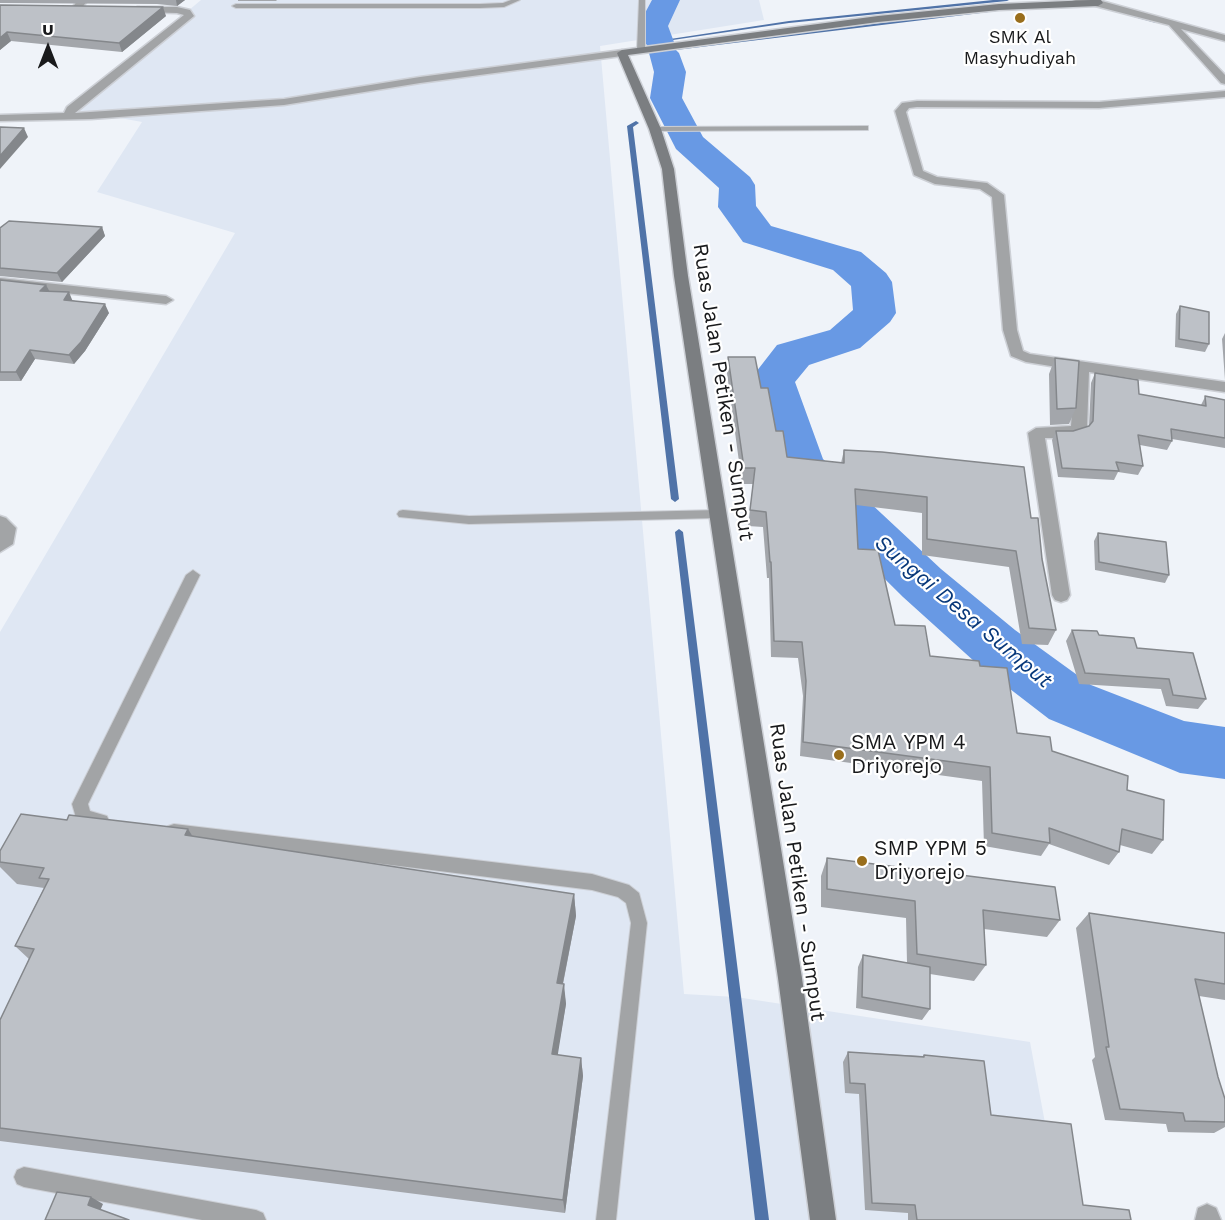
<!DOCTYPE html>
<html>
<head>
<meta charset="utf-8">
<style>
	body { margin:0 }
	#map { position:relative; width:1225px; height:1220px; overflow:hidden; background:#eff3f9; font-family:"Work Sans",sans-serif }
	canvas { display:block }
	.north { position:absolute; left:18px; top:18px; width:60px; height:60px; -webkit-text-stroke:4px #fff; paint-order:stroke; rotate:0deg; font-size:16px; font-weight:700; line-height:24px; text-align:center; color:#191a1c }
	.north::after { content:''; display:block; margin:auto; width:21px; height:27px; background:#191a1c; clip-path:polygon(50% 0,100% 100%,50% 72%,0 100%) }
</style>
</head>
<body>
<div id="map">
<canvas width="1225" height="1220"></canvas>
<div class="north">U</div>
</div>
<script>
const g = document.querySelector('canvas').getContext('2d');
g.lineJoin = 'round';
function paint(path, color) { g.fillStyle = color; g.fill(path, 'evenodd'); }
const shape = rows => new Path2D(rows.map(r => 'M' + r).join(''));
function stroke(path, color, width, dash) { g.strokeStyle = color; g.lineWidth = width; g.lineCap = dash ? 'butt' : 'round'; g.setLineDash(dash || []); g.stroke(path); }
function write(font, color, halo, rows, align = 'center') {
  g.font = font + ' "Work Sans",sans-serif'; g.lineWidth = 4.5; g.setLineDash([]); g.textBaseline = 'middle'; g.strokeStyle = halo; g.fillStyle = color; for (const [text, x, y, turn = 0] of rows) {
    g.save(); g.translate(x, y); g.rotate((+turn || 0) * Math.PI / 180); g.textAlign = isNaN(turn) ? turn : align; if (halo) g.strokeText(text, 0, 0); g.fillText(text, 0, 0); g.restore();
  }
}
paint(shape([
	[201,0,759,0,764,20,600,46,684,994,736,997,1030,1042,1063,1220,0,1220,0,632,235,233,97,192,142,122,71,109]
]), '#dfe7f3');
paint(shape([
	[993,0,1009,0,1007,1,789,23,659,42,657,41,789,21,993,0],
	[995,9,997,10,997,11,676,50,664,56,661,54,675,48,995,9],
	[1134,15,1138,15,1160,22,1156,23,1134,17,1134,15],
	[668,104,673,105,664,110,659,109,668,104],
	[636,121,639,123,633,127,679,499,675,502,671,499,627,126,636,121],
	[679,529,683,532,769,1220,755,1220,675,532,679,529]
]), '#5073a8');
paint(shape([
	[652,0,680,0,668,26,674,42,672,46,679,53,686,72,682,98,703,137,750,177,755,185,756,206,771,226,861,252,886,273,892,282,896,313,890,322,860,348,809,365,795,382,823,459,941,569,1015,630,1091,685,1184,721,1225,727,1225,779,1180,773,1049,719,975,662,903,597,784,479,776,467,749,381,777,345,830,330,853,310,851,286,833,270,743,242,718,207,719,188,676,149,650,98,654,72,649,53,651,49,644,42,638,26,652,0]
]), '#6899e4');
const lane = shape([
	[511,0,520,0,504,7,480,8,236,8,232,6,236,4,480,4,503,3,511,0],
	[639,0,645,0,645,50,641,52,637,50,639,0],
	[865,126,868,126,868,130,655,131,651,129,655,127,865,126],
	[403,510,469,516,718,510,724,514,718,518,469,524,399,517,397,514,399,511,403,510],
	[193,570,200,575,88,804,90,811,107,816,109,821,107,826,101,828,77,821,72,804,186,575,193,570],
	[174,824,592,874,629,885,639,893,647,923,616,1220,596,1220,631,923,626,903,618,897,592,890,174,838,168,836,166,831,168,826,174,824],
	[24,1167,256,1210,263,1213,266,1220,202,1220,24,1187,17,1184,14,1177,17,1170,24,1167]
]);
const street = shape([
	[78,0,88,0,80,10,74,10,72,8,78,0],
	[1072,0,1098,0,1225,35,1225,41,1181,29,1225,75,1225,84,1221,83,1169,25,1072,0],
	[137,7,177,7,190,10,194,16,75,113,284,99,420,77,622,50,627,53,622,56,420,83,284,105,91,119,0,121,0,115,64,113,67,107,184,15,177,13,140,12,137,11,137,7],
	[1225,91,1225,97,1099,108,917,107,909,108,906,112,923,171,937,177,987,183,1004,195,1017,330,1023,351,1030,354,1225,382,1225,392,1089,372,1087,429,1084,433,1068,438,1045,438,1070,595,1067,600,1061,602,1055,600,1052,595,1028,433,1036,428,1071,426,1075,370,1026,362,1011,356,1003,330,992,197,980,189,935,184,914,175,895,111,902,103,917,101,1099,102,1225,91],
	[0,278,166,296,173,300,166,304,0,286,0,278],
	[0,516,6,518,16,528,13,544,0,552,0,516],
	[1207,1204,1216,1208,1221,1220,1195,1220,1198,1208,1207,1204]
]);
const secondary = shape([
	[1091,0,1101,0,1103,3,1098,6,999,10,878,22,628,55,661,129,674,169,688,276,802,978,836,1220,810,1220,778,978,674,276,662,169,649,129,617,53,622,50,878,16,999,4,1091,0]
]);
stroke(lane, '#cdd0d6', 2);
stroke(street, '#cdd0d6', 3);
stroke(secondary, '#cdd0d6', 3);
paint(lane, '#a2a4a6');
paint(street, '#a2a4a6');
paint(secondary, '#7b7e81');
paint(shape([
	[0,0,185,0,177,6,157,4,0,3],
	[238,0,277,0,276,1,238,1],
	[0,5,166,16,122,52,11,41,0,50],
	[102,227,105,236,62,282,0,276,0,228],
	[0,280,46,285,50,292,109,313,85,351,74,364,35,359,21,381,0,381],
	[1180,306,1209,344,1205,352,1175,347,1176,314],
	[1225,333,1225,380,1222,339],
	[728,357,761,388,776,431,787,457,841,463,844,450,1031,518,1042,559,1056,630,1048,645,1022,644,1009,567,922,555,922,513,856,505,858,549,895,625,930,656,980,666,1017,733,1127,790,1163,840,1152,854,1120,845,1119,852,1109,865,1049,844,1041,856,984,846,982,781,800,756,803,696,798,658,771,657,769,578,767,578,763,527,748,526,753,484,742,484,727,373],
	[1055,358,1076,408,1069,424,1050,425,1049,374],
	[1095,373,1139,394,1201,405,1205,397,1225,400,1225,448,1172,439,1172,441,1167,450,1140,445,1143,466,1138,475,1118,472,1114,480,1058,477,1052,440,1056,431,1073,431,1089,426,1091,383],
	[1098,533,1169,575,1165,583,1095,570,1094,541],
	[1072,630,1099,635,1137,648,1206,699,1198,709,1166,706,1161,689,1079,684,1066,641],
	[67,820,188,829,193,837,574,894,576,916,563,984,566,1004,557,1055,581,1058,583,1076,565,1213,0,1141,0,1020,29,959,15,946,44,888,17,884,0,867,0,851],
	[827,858,1060,920,1047,937,984,929,986,965,974,981,930,974,930,1009,922,1020,856,1008,858,967,863,955,907,963,906,918,821,907,821,876],
	[1089,913,1225,933,1225,1000,1199,996,1218,1077,1225,1099,1225,1127,1214,1133,1168,1132,1166,1124,1105,1120,1092,1060,1095,1057,1076,928],
	[848,1052,923,1056,924,1055,991,1115,1083,1205,1131,1220,908,1220,908,1213,865,1210,859,1094,845,1093,843,1062]
]), '#a3a6ab');
paint(shape([
	[176,0,185,0,177,6],
	[163,7,166,16,122,52,119,43],
	[7,32,11,41,0,50,0,38],
	[24,128,28,137,0,169,0,156],
	[102,227,105,236,62,282,57,273],
	[46,285,51,294,40,291],
	[69,292,73,302,64,300],
	[105,304,109,313,85,351,74,364,69,355],
	[30,350,35,359,21,381,16,372],
	[188,829,203,853,185,835],
	[574,894,576,916,559,1003,557,983],
	[564,984,566,1004,555,1072,552,1054],
	[581,1058,583,1076,565,1213,563,1200],
	[91,1197,103,1204,100,1211,88,1205]
]), '#84878b');
const building = shape([
	[0,5,163,7,119,43,7,32,0,38,0,5],
	[0,127,24,128,0,156,0,127],
	[9,221,102,227,57,273,0,268,0,228,9,221],
	[0,280,46,285,40,291,69,292,64,300,105,304,81,342,69,355,30,350,16,372,0,372,0,280],
	[1180,306,1209,312,1209,344,1179,339,1180,306],
	[728,357,755,357,761,388,768,388,776,431,783,431,787,457,844,463,844,450,882,452,1024,467,1031,518,1038,518,1042,559,1056,630,1029,628,1016,551,927,539,927,497,855,489,858,549,878,550,895,625,925,626,930,656,979,661,980,666,1007,668,1017,733,1050,737,1052,751,1128,776,1127,790,1164,800,1163,840,1122,829,1119,852,1049,828,1050,843,992,833,990,767,803,742,806,681,802,642,774,641,771,562,770,562,766,512,750,510,755,468,744,468,728,357],
	[1055,358,1079,361,1076,408,1057,409,1055,358],
	[1095,373,1138,380,1139,394,1206,406,1205,396,1225,400,1225,438,1171,429,1172,441,1138,435,1143,466,1116,462,1119,471,1062,468,1056,431,1073,431,1089,426,1093,421,1095,373],
	[1098,533,1166,542,1169,575,1099,562,1098,533],
	[1072,630,1097,631,1099,635,1134,638,1137,648,1193,653,1206,699,1173,695,1169,679,1085,673,1072,630],
	[21,814,67,820,69,815,188,829,185,835,574,894,557,983,564,984,552,1054,581,1058,563,1200,0,1128,0,1020,34,949,15,946,49,879,39,878,44,868,0,862,0,851,21,814],
	[827,858,1055,887,1060,920,983,910,986,965,917,954,915,901,827,889,827,858],
	[1089,913,1225,933,1225,984,1195,979,1218,1077,1225,1099,1225,1122,1185,1121,1183,1113,1120,1109,1106,1047,1109,1047,1089,913],
	[863,955,930,967,930,1009,862,997,863,955],
	[848,1052,924,1057,924,1055,984,1061,991,1115,1071,1124,1083,1205,1129,1210,1131,1220,917,1220,915,1205,872,1203,865,1084,850,1083,848,1052],
	[57,1192,91,1197,88,1205,129,1220,45,1220,57,1192]
]);
paint(building, '#bdc1c7');
stroke(building, '#84878b', 1.5);
for (const [x, y, r, color] of [
	[1020,18,6,"#996e1c"],
	[839,755,6,"#996e1c"],
	[862,861,6,"#996e1c"]
]) { const dot = new Path2D(); dot.arc(x, y, r, 0, 2 * Math.PI); g.fillStyle = color; g.fill(dot); stroke(dot, '#fff', 2); }
write('18px', '#191a1c', '#fff', [
	["SMK Al",1020,38],
	["Masyhudiyah",1020,59]
]);
write('21px', '#191a1c', '#fff', [
	["Ruas Jalan Petiken - Sumput",723,392,81],
	["Ruas Jalan Petiken - Sumput",797,872,82]
]);
write('21px', '#191a1c', '#fff', [
	["SMA YPM 4",851,743],
	["Driyorejo",851,767],
	["SMP YPM 5",874,849],
	["Driyorejo",874,873]
], 'left');
write('italic 22px', '#08387a', '#fff', [
	["Sungai Desa Sumput",963,612,40]
]);
</script>
</body>
</html>
